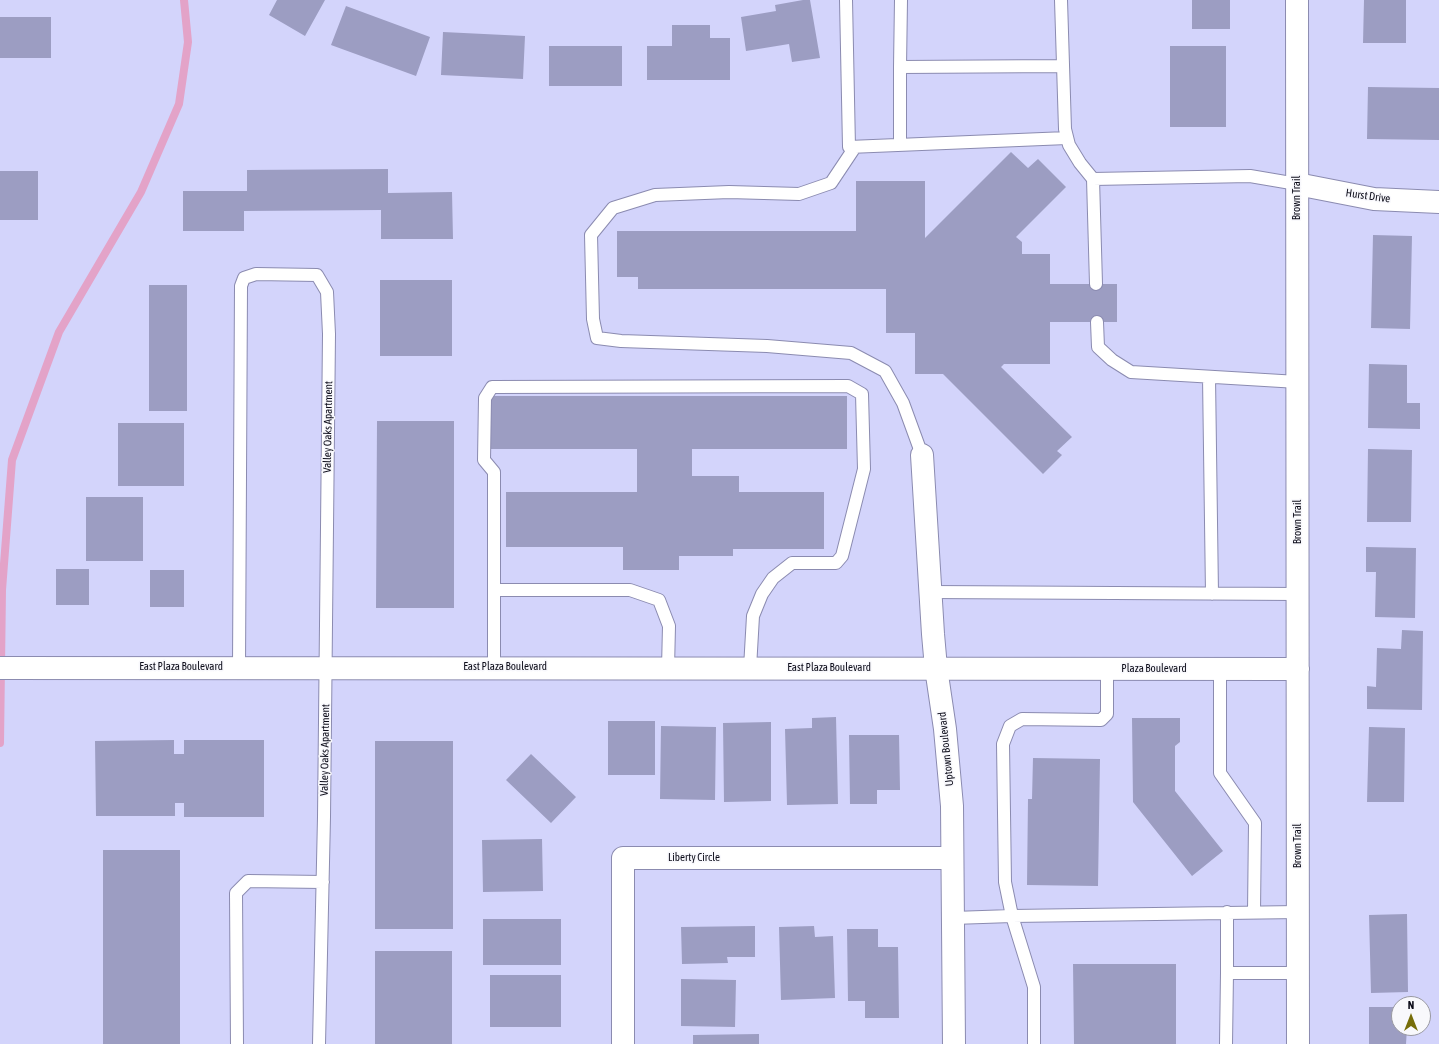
<!DOCTYPE html>
<html>
<head>
<meta charset="utf-8">
<style>
	body { margin:0 }
	#map { position:relative; width:1439px; height:1044px; overflow:hidden; background:#d3d4fb; font-family:"Asap Condensed",sans-serif }
	canvas { display:block }
	.north { position:absolute; left:1391px; top:996px; width:40px; height:40px; box-sizing:border-box; background:#f8f8fc; border:1px solid #9999a1; border-radius:50%; rotate:0deg; font-size:11px; font-weight:700; line-height:16px; text-align:center; color:#0b0b18 }
	.north::after { content:''; display:block; margin:auto; width:14px; height:18px; background:#766d0a; clip-path:polygon(50% 0,100% 100%,50% 72%,0 100%) }
</style>
</head>
<body>
<div id="map">
<canvas width="1439" height="1044"></canvas>
<div class="north">N</div>
</div>
<script>
const g = document.querySelector('canvas').getContext('2d');
g.lineJoin = 'round';
const shape = rows => new Path2D(rows.map(r => 'M' + r).join(''));
function stroke(path, color, width, dash) { g.strokeStyle = color; g.lineWidth = width; g.lineCap = dash ? 'butt' : 'round'; g.setLineDash(dash || []); g.stroke(path); }
function paint(path, color) { g.fillStyle = color; g.fill(path, 'evenodd'); }
function write(font, color, halo, rows, align = 'center') {
  g.font = font + ' "Asap Condensed",sans-serif'; g.lineWidth = 3; g.setLineDash([]); g.textBaseline = 'middle'; g.strokeStyle = halo; g.fillStyle = color; for (const [text, x, y, turn = 0] of rows) {
    g.save(); g.translate(x, y); g.rotate((+turn || 0) * Math.PI / 180); g.textAlign = isNaN(turn) ? turn : align; if (halo) g.strokeText(text, 0, 0); g.fillText(text, 0, 0); g.restore();
  }
}
stroke(shape([
	[0,743,2,590,12,460,59,332,141,192,179,104,188,42,184,0]
]), '#e3a3c8', 8);
paint(shape([
	[277,0,325,0,305,36,269,15],
	[803,0,810,0,820,58,792,62,789,44,746,51,741,17,776,11,775,5],
	[1192,0,1230,0,1230,29,1192,29],
	[1364,0,1406,0,1406,43,1363,43],
	[346,6,430,37,416,76,331,45],
	[0,17,51,17,51,58,0,58],
	[672,25,710,25,710,38,730,38,730,80,647,80,647,46,672,46],
	[443,32,525,36,523,79,441,75],
	[549,46,622,46,622,86,549,86],
	[1170,46,1226,46,1226,127,1170,127],
	[1368,87,1439,88,1439,140,1367,139],
	[1011,152,1028,168,1038,159,1066,187,1016,237,1022,242,1022,254,1050,254,1050,284,1117,284,1117,322,1050,322,1050,364,1004,364,1001,367,1072,437,1057,451,1062,455,1043,474,943,374,915,374,915,333,886,333,886,289,638,289,638,277,617,277,617,231,856,231,856,181,925,181,925,238],
	[388,169,388,193,452,192,453,239,381,239,381,210,244,211,244,231,183,231,183,191,247,191,247,170],
	[0,171,38,171,38,220,0,220],
	[1373,235,1412,236,1410,329,1371,328],
	[380,280,452,280,452,356,380,356],
	[149,285,187,285,187,411,149,411],
	[1369,364,1407,365,1407,403,1420,403,1420,429,1368,428],
	[491,396,847,396,847,449,692,449,692,476,739,476,739,492,824,492,824,549,733,549,733,556,679,556,679,570,623,570,623,547,506,547,506,492,637,492,637,449,491,449],
	[377,421,454,421,454,608,376,608],
	[118,423,184,423,184,486,118,486],
	[1368,449,1412,450,1411,522,1367,522],
	[86,497,143,497,143,561,86,561],
	[1366,547,1416,548,1415,618,1375,617,1376,572,1366,572],
	[56,569,89,569,89,605,56,605],
	[150,570,184,570,184,607,150,607],
	[1402,630,1423,631,1422,710,1367,709,1367,686,1376,687,1377,648,1401,649],
	[836,717,838,804,787,805,785,729,812,728,812,718],
	[1132,718,1180,718,1180,742,1175,746,1175,791,1223,851,1192,876,1133,802],
	[608,721,655,721,655,775,608,775],
	[771,722,771,801,724,802,723,723],
	[661,726,716,727,715,800,660,799],
	[1369,727,1405,728,1404,802,1367,802],
	[849,735,899,735,900,790,877,790,877,804,850,804],
	[174,740,174,754,184,754,184,740,264,740,264,817,184,817,184,803,175,803,175,816,96,816,95,741],
	[375,741,453,741,453,929,375,929],
	[531,754,576,797,551,823,506,780],
	[1033,758,1100,759,1098,886,1027,885,1028,799,1032,799],
	[542,839,543,891,483,892,482,840],
	[103,850,180,850,180,1044,103,1044],
	[1407,914,1408,992,1371,993,1369,915],
	[483,919,561,919,561,965,483,965],
	[755,926,755,957,727,957,728,963,682,964,681,927],
	[814,926,815,937,833,936,835,998,781,1000,779,927],
	[847,929,878,929,878,947,898,947,899,1018,865,1018,865,1001,848,1001],
	[375,951,452,951,452,1044,375,1044],
	[1073,964,1176,964,1176,1044,1074,1044],
	[490,975,561,975,561,1027,490,1027],
	[681,979,736,980,735,1027,681,1026],
	[1369,1007,1399,1007,1399,1028,1407,1028,1406,1044,1369,1044],
	[759,1034,759,1044,693,1044,693,1035]
]), '#9c9dc2');
const service = shape([
	[846,0,849,147,1067,138],
	[901,0,900,67,1063,66],
	[1061,0,1065,129,1069,145,1080,163,1093,179],
	[900,145,900,67],
	[855,147,831,183,799,194,729,192,655,195,613,208,591,235,593,319,597,338,621,341,767,346,851,353,885,371,903,403,922,455],
	[1096,284,1093,179,1250,176,1297,184],
	[1097,322,1098,347,1112,360,1131,372,1298,382],
	[1209,377,1212,594],
	[495,590,630,590,659,600,669,626,668,668],
	[930,592,1298,594],
	[239,667,241,286,244,278,256,274,317,275,327,292,329,334,324,817,319,1044],
	[494,667,494,472,484,460,485,398,492,387,848,386,862,394,864,469,842,556,836,563,792,563,773,578,762,594,753,616,750,668],
	[1220,669,1220,773,1255,823,1254,912],
	[953,918,1012,916,1298,912],
	[1227,973,1227,912],
	[237,1044,236,893,248,881,323,882],
	[1034,1044,1034,987,1012,916,1005,882,1003,744,1010,726,1022,719,1101,720,1107,714,1107,669],
	[1226,1044,1227,973,1298,973]
]);
const minor = shape([
	[1297,184,1374,199,1439,202],
	[922,455,933,634,936,668,945,729,952,806,954,1044],
	[623,1044,623,858,952,858]
]);
const tertiary = shape([
	[1297,0,1298,1044],
	[0,668,1298,669]
]);
stroke(service, '#8b8bb0', 14);
stroke(minor, '#8b8bb0', 24);
stroke(tertiary, '#8b8bb0', 24);
stroke(service, '#fff', 12);
stroke(minor, '#fff', 22);
stroke(tertiary, '#fff', 22);
write('11px', '#0b0b18', '#f8f8fc', [
	["Hurst Drive",1368,196,8],
	["Brown Trail",1297,198,-90],
	["Valley Oaks Apartment",328,427,-89],
	["Brown Trail",1298,522,-90],
	["East Plaza Boulevard",181,667],
	["East Plaza Boulevard",505,667],
	["East Plaza Boulevard",829,668],
	["Plaza Boulevard",1154,669],
	["Uptown Boulevard",946,749,-96],
	["Valley Oaks Apartment",325,750,-89],
	["Brown Trail",1298,846,-90],
	["Liberty Circle",694,858]
]);
</script>
</body>
</html>
